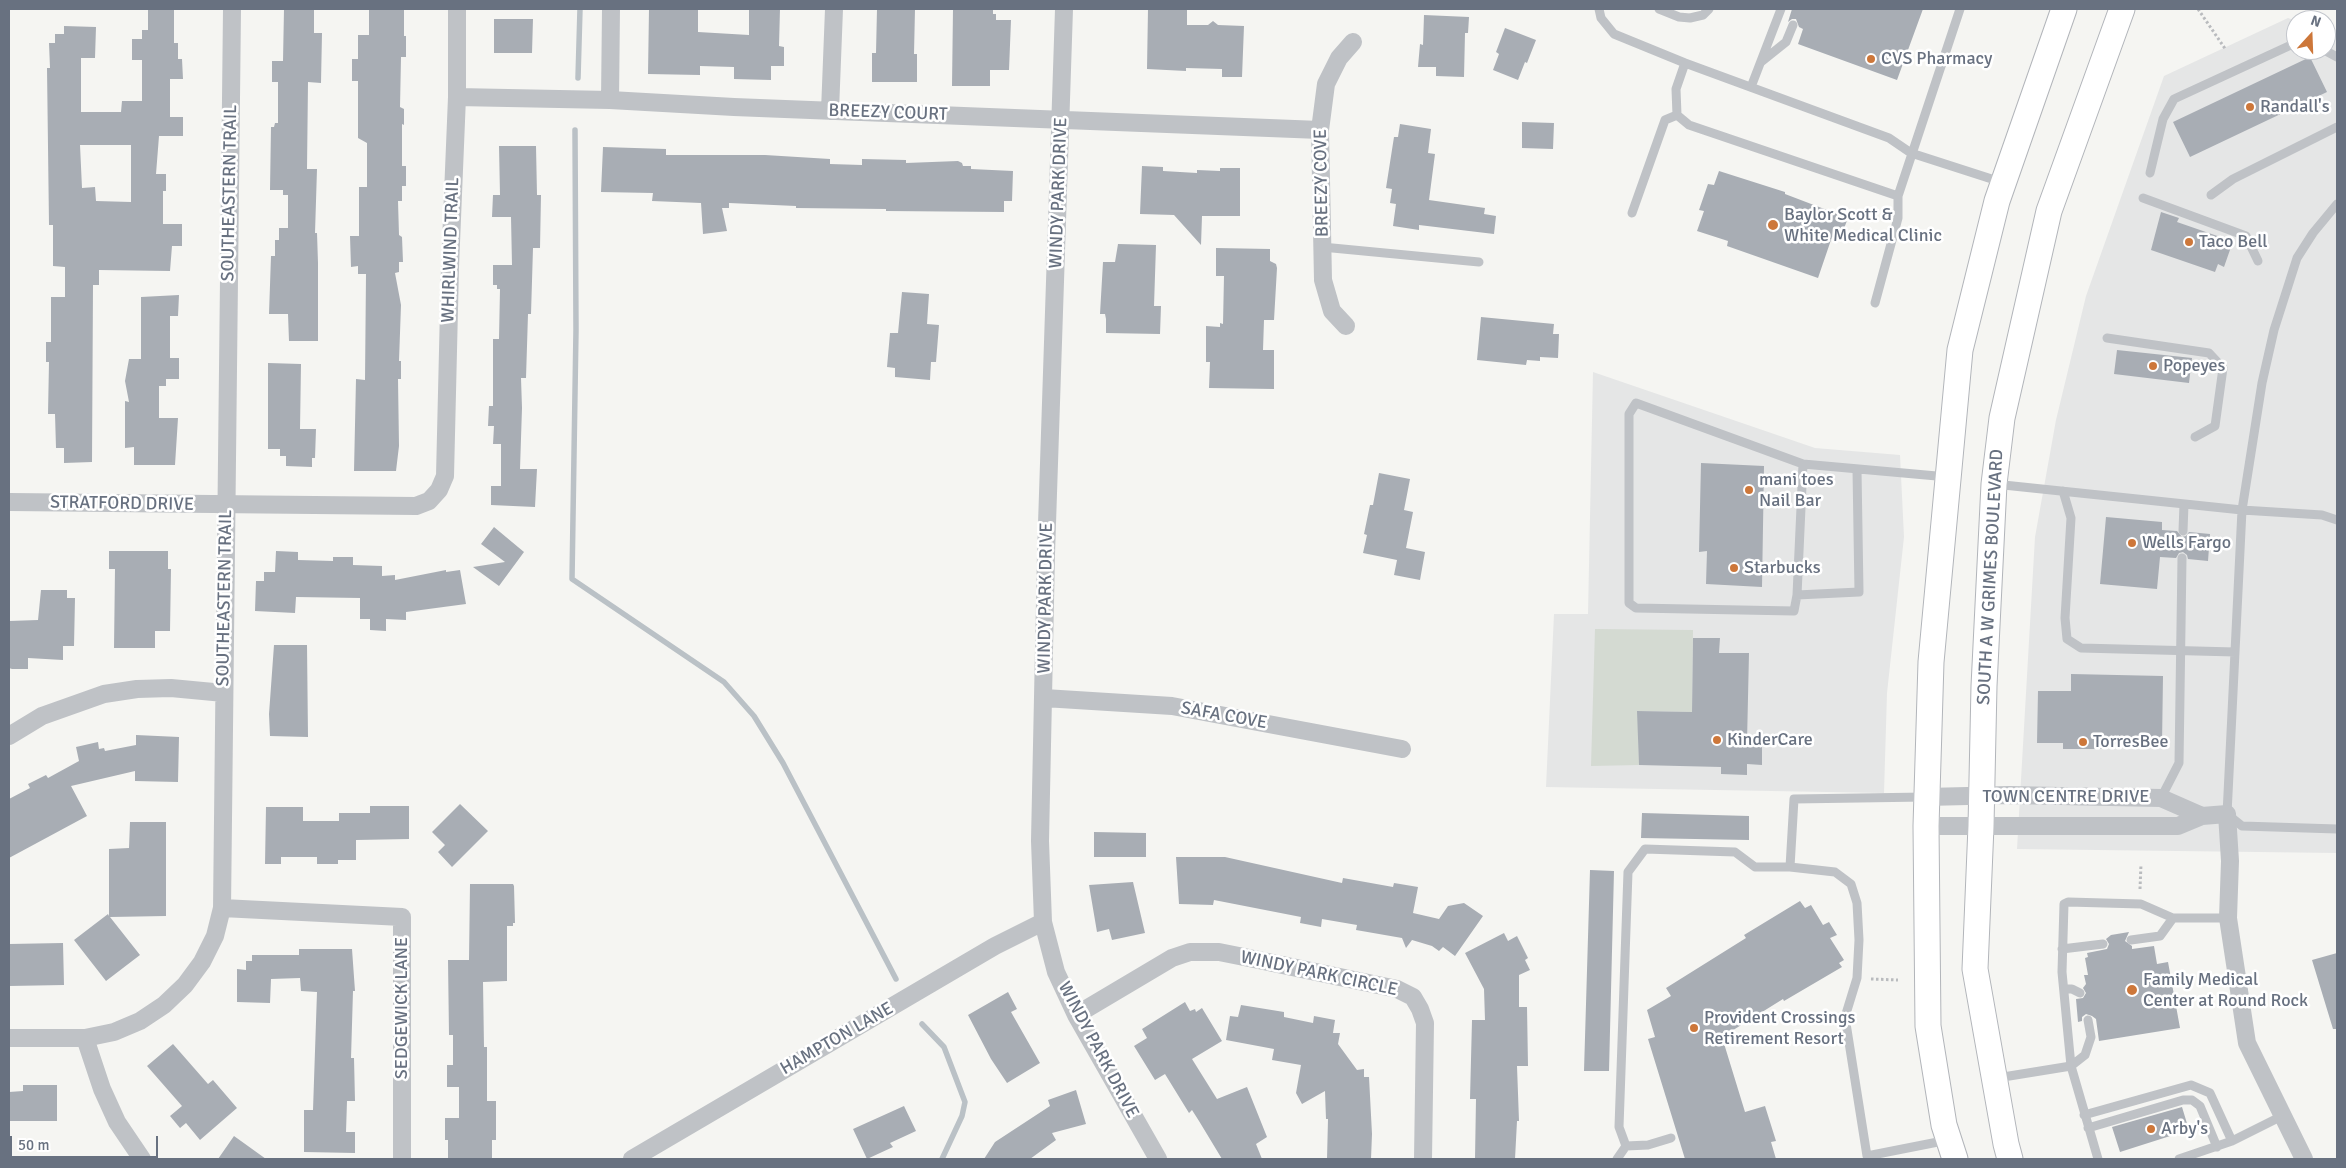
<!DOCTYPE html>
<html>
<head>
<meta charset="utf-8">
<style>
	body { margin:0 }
	#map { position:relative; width:2346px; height:1168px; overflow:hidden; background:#f5f5f2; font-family:Signika,sans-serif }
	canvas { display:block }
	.frame { position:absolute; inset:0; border:10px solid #687180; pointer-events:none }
	.north { position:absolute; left:2286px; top:10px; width:50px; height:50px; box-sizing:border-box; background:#fff; border:1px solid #c3c6cc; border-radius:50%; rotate:20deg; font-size:14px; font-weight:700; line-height:20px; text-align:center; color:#687180 }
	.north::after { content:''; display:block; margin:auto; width:18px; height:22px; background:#cd773a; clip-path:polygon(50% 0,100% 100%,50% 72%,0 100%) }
	.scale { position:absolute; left:10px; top:1136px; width:148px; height:22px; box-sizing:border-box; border:2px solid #687180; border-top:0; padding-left:6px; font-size:15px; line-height:18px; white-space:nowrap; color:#687180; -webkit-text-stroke:4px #fff; paint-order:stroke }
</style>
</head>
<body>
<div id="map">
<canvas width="2346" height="1168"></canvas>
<div class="frame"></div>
<div class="north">N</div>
<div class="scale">50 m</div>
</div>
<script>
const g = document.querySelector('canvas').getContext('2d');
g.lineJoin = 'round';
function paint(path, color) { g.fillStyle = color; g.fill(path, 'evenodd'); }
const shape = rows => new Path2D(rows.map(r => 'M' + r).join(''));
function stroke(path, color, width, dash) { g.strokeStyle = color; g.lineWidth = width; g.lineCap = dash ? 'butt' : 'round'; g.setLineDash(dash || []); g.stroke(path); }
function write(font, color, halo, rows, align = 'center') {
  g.font = font + ' Signika,sans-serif'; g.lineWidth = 5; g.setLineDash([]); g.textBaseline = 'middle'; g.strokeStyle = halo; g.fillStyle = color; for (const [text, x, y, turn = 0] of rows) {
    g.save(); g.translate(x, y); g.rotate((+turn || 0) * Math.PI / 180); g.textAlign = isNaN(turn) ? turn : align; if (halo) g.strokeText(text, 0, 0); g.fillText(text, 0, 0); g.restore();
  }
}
paint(shape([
	[2288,18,2296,21,2296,50,2326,50,2326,32,2337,36,2337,853,2017,849,2035,537,2056,420,2086,296,2164,76],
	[1593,372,1815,448,1900,455,1904,537,1887,693,1884,793,1546,787,1554,614,1588,614]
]), '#e5e6e6');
paint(shape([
	[1595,629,1693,630,1692,712,1638,711,1639,765,1591,766]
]), '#d4dad2');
stroke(shape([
	[578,78,580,9],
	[575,130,576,330,572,579,724,682,754,716,783,763,896,979],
	[922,1024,944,1047,965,1102,962,1116,942,1159]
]), '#bac1c6', 5.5);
paint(shape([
	[148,9,174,9,174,43,178,43,178,59,182,59,183,79,170,79,170,117,183,117,183,136,159,136,156,174,166,174,166,191,163,191,163,224,182,224,182,246,172,246,170,271,99,270,99,285,93,285,92,462,64,463,64,448,56,448,55,414,48,414,49,362,46,362,46,342,51,342,51,297,65,297,65,267,53,266,53,225,49,225,47,68,50,68,49,43,55,43,55,34,64,34,64,26,96,27,95,58,81,58,81,112,121,112,122,101,142,101,142,60,132,60,132,39,142,39,142,30,148,30],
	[80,145,131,145,131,202,96,201,95,187,82,188],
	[284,9,314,9,314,33,322,33,321,83,308,82,307,169,317,169,315,233,317,233,318,263,318,341,289,341,288,314,269,314,271,256,275,256,275,240,279,240,279,228,288,228,288,195,283,195,283,190,270,190,271,127,274,127,275,123,278,123,278,82,272,82,272,61,283,61],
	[369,9,404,9,404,36,406,36,406,57,401,57,400,107,404,109,404,125,402,124,402,166,406,166,406,186,402,186,402,201,398,201,399,235,402,237,403,262,399,262,399,272,395,273,401,305,399,361,401,361,401,379,398,379,399,446,396,471,354,471,356,379,365,380,366,274,358,274,358,266,351,267,350,236,359,236,359,187,367,187,367,143,358,138,358,81,352,81,352,59,358,59,358,35,369,35],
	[649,9,698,9,698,32,749,35,749,9,780,9,779,46,784,47,784,66,771,66,771,80,734,79,734,67,700,66,700,75,648,74],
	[877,9,915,9,914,54,917,54,917,82,872,82,872,53,876,53],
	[953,9,993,9,993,14,996,14,996,20,1011,20,1009,70,990,70,990,86,952,86],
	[1148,9,1187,9,1187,25,1208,25,1213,21,1218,25,1244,26,1242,77,1222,77,1222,69,1186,68,1186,71,1147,69],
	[1792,9,1923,9,1897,80,1798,44,1803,29,1799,27,1796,19,1792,19,1788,22],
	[1424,15,1469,17,1468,33,1465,33,1464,77,1436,76,1436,67,1418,67,1420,44,1423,45],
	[494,19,533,19,532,53,494,53],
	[1505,28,1536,40,1527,63,1525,62,1518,80,1493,70,1499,54,1496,52],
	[2310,57,2327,92,2190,157,2173,122],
	[1522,122,1554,123,1553,149,1522,148],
	[1400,124,1431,129,1428,153,1435,154,1429,200,1485,208,1484,214,1496,216,1494,234,1419,225,1419,230,1393,226,1396,204,1390,203,1392,189,1386,188,1394,137,1398,137],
	[499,146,536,146,537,195,541,195,540,248,533,248,531,314,528,314,526,378,521,378,522,408,520,469,537,469,535,507,491,505,491,486,501,486,501,444,493,444,494,426,488,426,489,406,493,406,493,339,499,339,500,289,497,289,497,285,493,285,493,265,512,265,511,217,492,217,493,195,500,195],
	[603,147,666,149,666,155,765,155,830,159,830,164,862,165,862,159,906,160,906,163,958,161,962,163,963,166,971,166,971,169,1013,171,1012,201,1004,201,1004,212,886,211,886,209,796,208,796,206,729,203,729,208,722,208,727,231,703,234,701,203,652,201,653,193,601,192],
	[1142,166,1163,167,1163,171,1197,173,1197,170,1220,171,1220,168,1240,168,1240,216,1202,216,1201,245,1174,215,1140,214],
	[1719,171,1785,192,1785,194,1848,218,1840,239,1832,237,1818,278,1727,246,1728,241,1697,231,1704,211,1699,210,1708,184,1714,185],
	[2161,212,2179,218,2177,222,2226,239,2224,245,2231,247,2224,267,2218,264,2215,272,2151,250],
	[1118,244,1156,245,1154,306,1161,306,1160,334,1106,333,1106,319,1105,314,1100,314,1103,262,1115,262],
	[1216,248,1270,249,1270,261,1276,264,1277,268,1274,320,1264,320,1263,350,1274,350,1274,389,1209,388,1210,362,1206,362,1206,326,1220,327,1220,323,1223,324,1224,276,1216,276],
	[902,292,929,294,927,324,939,325,936,362,931,362,930,380,895,377,895,368,887,367,890,333,898,333],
	[179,295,178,316,170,316,170,358,179,358,179,379,166,379,166,386,159,386,159,418,178,418,175,465,134,465,134,447,125,448,125,401,129,402,125,381,129,359,141,359,141,297],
	[1481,317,1554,324,1553,334,1559,334,1558,358,1540,357,1540,361,1527,360,1526,365,1477,360],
	[2117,350,2192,358,2189,383,2114,374],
	[268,363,301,364,300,429,316,429,315,458,312,458,312,467,286,466,286,456,280,456,280,449,268,449],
	[1701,463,1764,466,1762,587,1706,584,1707,551,1699,552],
	[1379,473,1410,479,1404,510,1413,512,1406,548,1425,552,1420,580,1394,575,1397,560,1363,553,1367,535,1364,534,1370,505,1373,505],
	[2106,517,2162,522,2162,530,2177,531,2182,537,2186,536,2189,532,2210,534,2208,561,2188,559,2187,555,2183,552,2179,553,2176,558,2160,557,2157,589,2100,584],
	[494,527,524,552,499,586,473,567,505,562,481,544],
	[109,551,168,551,168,569,171,569,170,631,155,631,155,648,114,648,115,569,109,569],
	[276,551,298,552,298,560,333,561,333,557,353,557,353,565,382,566,382,576,395,575,395,580,446,570,446,572,460,570,466,604,406,612,406,620,386,619,386,631,370,630,370,619,360,619,360,598,296,597,295,613,255,611,256,581,264,581,264,572,275,572],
	[41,590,67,590,67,598,75,598,74,646,63,646,63,660,28,658,28,669,12,669,9,668,9,621,38,620],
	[1693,638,1720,638,1719,653,1749,653,1747,742,1762,742,1762,765,1747,764,1747,775,1721,774,1721,767,1639,765,1637,711,1692,712],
	[274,645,307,645,308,737,270,736,269,714],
	[2071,674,2163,676,2162,745,2106,744,2106,749,2063,749,2063,743,2037,743,2038,691,2071,691],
	[136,735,179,737,178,782,135,781,135,771,71,786,87,816,9,858,9,799,30,788,28,784,46,775,48,778,79,761,76,747,98,742,99,749,104,748,105,751,136,745],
	[460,804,488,831,452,867,438,852,445,845,432,832],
	[370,806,409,806,409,839,356,840,356,860,338,860,338,864,317,864,317,857,281,857,281,864,265,864,266,807,303,807,303,821,339,821,339,813,370,813],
	[1642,813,1749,816,1749,840,1641,838],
	[130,822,166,822,166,916,110,917,140,955,106,981,74,940,108,914,109,916,109,849,129,848],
	[1094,832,1146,833,1146,857,1094,857],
	[1176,857,1225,857,1342,883,1343,878,1393,887,1394,883,1418,887,1413,913,1439,919,1448,906,1464,903,1483,916,1455,956,1443,947,1439,951,1432,946,1412,940,1406,948,1402,938,1356,930,1357,925,1322,919,1321,927,1300,923,1301,917,1214,900,1213,905,1179,904],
	[1590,870,1614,871,1609,1071,1584,1071],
	[1133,882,1145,933,1112,940,1109,929,1097,932,1089,885],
	[470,884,513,884,514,886,515,923,513,923,513,926,507,926,507,981,483,982,484,1047,487,1047,487,1101,496,1101,496,1140,492,1140,492,1159,448,1159,448,1140,445,1140,445,1118,459,1118,459,1087,447,1087,447,1065,453,1065,453,1035,449,1035,448,960,469,960],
	[1800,901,1805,908,1811,905,1823,925,1829,922,1837,935,1830,938,1844,960,1839,963,1842,967,1784,1001,1783,999,1722,1037,1745,1112,1765,1106,1776,1141,1771,1142,1776,1159,1685,1159,1648,1039,1655,1037,1647,1010,1671,996,1666,988,1746,938,1744,935],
	[2129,932,2125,941,2132,946,2132,949,2154,946,2157,964,2168,962,2180,1028,2099,1041,2096,1019,2092,1016,2086,1014,2082,1017,2082,1021,2078,1022,2076,999,2083,998,2086,993,2083,988,2086,984,2084,975,2088,975,2085,958,2088,957,2087,953,2107,949,2109,944,2106,939,2111,935],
	[1504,933,1508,941,1517,936,1528,958,1525,960,1530,970,1519,975,1519,1007,1527,1007,1528,1066,1517,1066,1519,1121,1517,1121,1515,1159,1475,1159,1476,1099,1470,1099,1472,1020,1485,1020,1484,989,1465,953],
	[63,943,64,985,9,986,9,944],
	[299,949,352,949,355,991,353,991,351,1058,354,1058,355,1101,347,1101,346,1132,355,1132,355,1153,304,1152,304,1110,313,1110,317,992,301,991,300,978,271,979,270,1003,237,1002,237,969,246,970,246,961,252,961,252,955,299,955],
	[2337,953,2337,1029,2333,1029,2312,960],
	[1008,992,1017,1009,1011,1012,1040,1063,1007,1083,991,1059,968,1015],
	[1185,1002,1190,1011,1195,1009,1196,1012,1202,1008,1222,1041,1192,1059,1217,1099,1247,1087,1267,1137,1256,1144,1262,1159,1222,1159,1199,1121,1192,1110,1189,1113,1165,1074,1155,1080,1134,1046,1147,1038,1142,1029],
	[1241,1005,1284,1012,1284,1017,1313,1023,1314,1016,1335,1020,1333,1033,1340,1033,1338,1044,1357,1070,1364,1069,1364,1077,1369,1077,1372,1134,1371,1159,1327,1159,1328,1119,1326,1119,1325,1091,1302,1104,1296,1093,1301,1065,1272,1060,1274,1049,1226,1040,1230,1016,1238,1017],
	[173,1044,208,1084,213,1080,237,1108,200,1140,186,1123,180,1128,170,1116,182,1106,147,1066],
	[23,1085,57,1085,57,1121,9,1121,9,1092,23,1091],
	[1076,1090,1086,1124,1052,1133,1056,1140,1030,1159,984,1159,995,1142,1050,1106,1048,1100],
	[904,1106,916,1131,890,1143,893,1147,867,1159,853,1129],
	[2182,1107,2189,1130,2120,1152,2112,1127],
	[234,1136,241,1141,266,1159,218,1159]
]), '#a8adb4');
const secondary = shape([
	[1955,1159,1944,1125,1928,1026,1926,826,1931,662,1960,350,1997,201,2064,9],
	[2010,1159,2006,1144,1975,969,1981,826,1984,686,1994,484,2002,418,2049,211,2122,9]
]);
stroke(secondary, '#b2b5ba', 27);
stroke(shape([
	[2198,9,2226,50],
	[2140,889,2141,864],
	[1871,979,1898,980]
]), '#b9bbbe', 3, [2.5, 2.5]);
stroke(shape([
	[1599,9,1601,18,1614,34,1685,63,1889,138,1911,153,2001,182],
	[1659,9,1679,17,1690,18,1703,15,1709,9],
	[2324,50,2337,57],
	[1761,62,1786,42,1793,25],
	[1685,63,1676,89,1677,115,1689,125,1898,196],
	[1751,87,1781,9],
	[2150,173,2163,119,2174,99,2291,45,2296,45],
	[2211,195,2233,179,2337,127],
	[2143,198,2246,236,2258,261],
	[2337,204,2313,233,2297,258,2274,330,2262,383,2242,510,2227,814,2242,826,2337,829],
	[1632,213,1665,120,1677,115],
	[1322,247,1479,262],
	[1875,303,1898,218,1898,196,1960,9],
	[2107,338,2209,353,2223,368,2215,426,2195,437],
	[1857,470,1859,592,1797,595,1794,611,1636,608,1629,603,1629,414,1636,403,1803,464,1948,477],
	[1994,484,2242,510,2322,515,2337,520],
	[2063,491,2071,518,2065,618,2067,639,2081,648,2235,652],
	[2183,531,2184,504],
	[1797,595,1803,464],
	[1925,797,1794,799,1790,867,1835,872,1851,884,1857,903,1859,940,1857,978,1845,1017,1867,1156,1948,1140],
	[2161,798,2179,763,2182,558],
	[2131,940,2160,936,2173,918],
	[2062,949,2103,944],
	[2064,989,2072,989,2080,993],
	[1997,1078,2071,1066,2085,1055,2091,1037,2088,1020],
	[2084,1115,2191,1085,2210,1093,2232,1141],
	[2088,1128,2183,1100,2192,1100,2200,1106,2217,1147],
	[1671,1138,1648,1145,1626,1146,1619,1127,1628,872,1645,849,1735,852,1755,867,1790,867],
	[1617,1159,1626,1146],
	[2098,1159,2071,1066,2062,972,2064,904,2068,902,2141,904,2173,918,2228,918],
	[2179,1159,2232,1141,2282,1116]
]), '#bfc2c6', 9);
stroke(shape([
	[1064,9,1046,554,1040,841,1043,922,1056,972,1076,1015,1158,1159],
	[457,97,610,100,734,107,1320,130],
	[610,100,611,9],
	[830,111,834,9],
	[1346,326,1332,311,1323,280,1320,130,1326,84,1339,58,1353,42],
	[9,502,416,506,429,501,439,490,445,476,450,267,457,97,457,9],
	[1044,698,1172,706,1402,749],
	[9,736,42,716,104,694,137,689,171,688,224,693],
	[1926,797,2009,795,2161,798,2202,816],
	[1926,826,2178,826,2202,816,2227,814,2230,861,2228,918,2247,1043,2304,1159],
	[222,908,402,917,402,1159],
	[1076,1015,1172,958,1190,952,1219,952,1249,958,1397,989,1413,997,1420,1009,1425,1023,1423,1159],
	[9,1038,85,1038,114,1032,140,1021,164,1005,185,985,202,962,215,936,222,908,232,9],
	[85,1038,102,1089,117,1122,142,1159],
	[632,1159,995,946,1043,922]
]), '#bfc2c6', 18);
stroke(secondary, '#fff', 25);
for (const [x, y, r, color] of [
	[1871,59,5,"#cd773a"],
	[2250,107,5,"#cd773a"],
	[1773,225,6,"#cd773a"],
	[2189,242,5,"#cd773a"],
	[2153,366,5,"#cd773a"],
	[1749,490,5,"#cd773a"],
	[2132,543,5,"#cd773a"],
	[1734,568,5,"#cd773a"],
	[1717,740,5,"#cd773a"],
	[2083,742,5,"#cd773a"],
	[2132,990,6,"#cd773a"],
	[1694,1028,5,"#cd773a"],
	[2151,1129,5,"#cd773a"]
]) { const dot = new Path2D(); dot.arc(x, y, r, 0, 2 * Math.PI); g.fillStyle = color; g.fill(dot); stroke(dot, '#fff', 2); }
write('18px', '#687180', '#fff', [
	["CVS Pharmacy",1881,59],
	["Randall's",2260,107],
	["Baylor Scott &",1784,215],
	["White Medical Clinic",1784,236],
	["Taco Bell",2199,242],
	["Popeyes",2163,366],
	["mani toes",1759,480],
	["Nail Bar",1759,501],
	["Wells Fargo",2142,543],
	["Starbucks",1744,568],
	["KinderCare",1727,740],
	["TorresBee",2093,742],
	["Family Medical",2143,980],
	["Center at Round Rock",2143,1001],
	["Provident Crossings",1704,1018],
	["Retirement Resort",1704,1039],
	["Arby's",2161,1129]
], 'left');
write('18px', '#687180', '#fff', [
	["BREEZY COURT",888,113,2],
	["BREEZY COVE",1322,183,-91],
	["SOUTHEASTERN TRAIL",230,193,-89],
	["WINDY PARK DRIVE",1059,193,-88],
	["WHIRLWIND TRAIL",451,250,-88],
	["STRATFORD DRIVE",122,504,1],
	["SOUTH A W GRIMES BOULEVARD",1991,577,-87],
	["SOUTHEASTERN TRAIL",225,598,-89],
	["WINDY PARK DRIVE",1046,598,-89],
	["SAFA COVE",1224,716,10],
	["TOWN CENTRE DRIVE",2066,797],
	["WINDY PARK CIRCLE",1319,974,12],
	["SEDGEWICK LANE",402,1008,-90],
	["HAMPTON LANE",837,1039,-30],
	["WINDY PARK DRIVE",1098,1050,62]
]);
</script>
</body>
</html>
